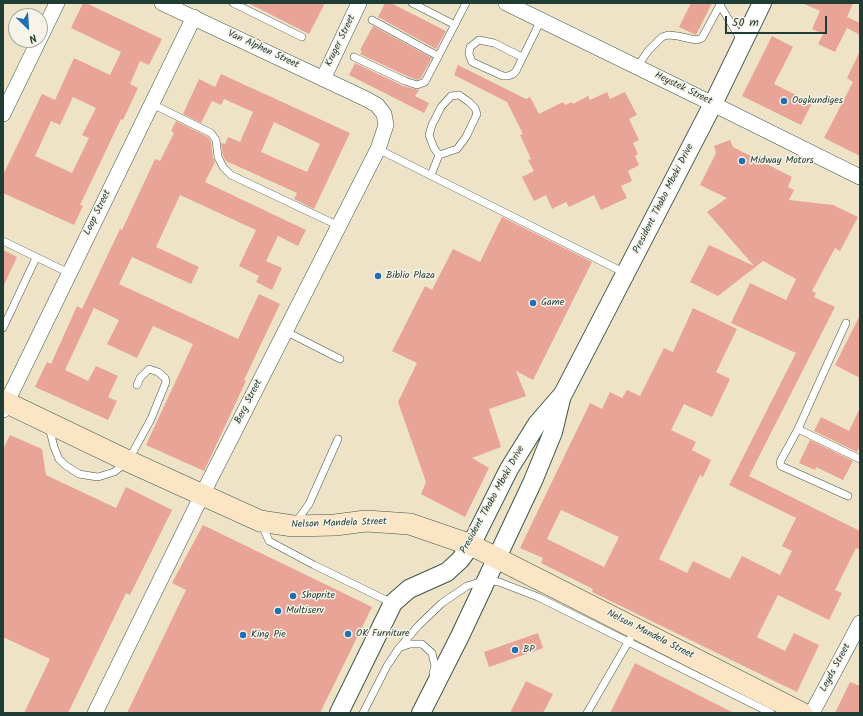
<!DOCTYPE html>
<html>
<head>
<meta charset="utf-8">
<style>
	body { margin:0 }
	#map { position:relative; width:863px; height:716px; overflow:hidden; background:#eee3c6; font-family:Kalam,sans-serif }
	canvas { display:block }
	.frame { position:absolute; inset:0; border:4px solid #1f3d34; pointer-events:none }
	.north { position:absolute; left:8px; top:8px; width:40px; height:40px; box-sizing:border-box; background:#f7f3e8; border:1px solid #a1aaa0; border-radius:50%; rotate:155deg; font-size:11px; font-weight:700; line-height:16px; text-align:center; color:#1f3d34 }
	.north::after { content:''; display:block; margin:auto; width:14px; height:18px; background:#1f6fb2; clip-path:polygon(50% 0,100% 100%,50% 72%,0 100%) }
	.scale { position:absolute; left:725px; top:16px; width:102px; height:18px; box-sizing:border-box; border:2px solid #1f3d34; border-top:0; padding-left:5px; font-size:12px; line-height:14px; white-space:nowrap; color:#1f3d34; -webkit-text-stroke:3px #f7f3e8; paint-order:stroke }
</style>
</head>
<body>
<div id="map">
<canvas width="863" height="716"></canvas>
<div class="frame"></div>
<div class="north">N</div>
<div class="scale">50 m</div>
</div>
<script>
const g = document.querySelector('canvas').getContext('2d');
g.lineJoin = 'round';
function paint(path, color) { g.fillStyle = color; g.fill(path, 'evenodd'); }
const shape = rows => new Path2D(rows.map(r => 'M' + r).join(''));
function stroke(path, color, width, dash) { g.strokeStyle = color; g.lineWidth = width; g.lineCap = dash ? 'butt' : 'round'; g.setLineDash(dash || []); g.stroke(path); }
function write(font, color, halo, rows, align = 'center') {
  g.font = font + ' Kalam,sans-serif'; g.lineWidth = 3; g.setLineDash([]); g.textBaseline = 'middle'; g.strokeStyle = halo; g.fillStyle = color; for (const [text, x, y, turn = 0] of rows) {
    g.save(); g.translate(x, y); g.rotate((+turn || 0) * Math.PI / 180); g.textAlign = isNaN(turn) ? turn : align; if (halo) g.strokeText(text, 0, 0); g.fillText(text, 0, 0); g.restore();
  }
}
paint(shape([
	[83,3,86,3,162,39,149,65,140,61,130,84,138,88,123,120,121,119,80,205,83,206,74,225,3,193,3,175,42,94,55,100,74,58,110,75,121,52,71,28],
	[73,97,96,108,82,135,89,138,72,173,35,156,51,121,60,125],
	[248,3,325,3,309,34],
	[385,3,391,3,446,31,436,49,378,17],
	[691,3,712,3,696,35,679,27],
	[802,3,853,3,847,17,860,23,860,35,847,28,835,52,818,44,823,34,812,29,820,11],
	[373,26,432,58,421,78,417,80,407,76,360,54,362,51,360,50],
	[772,36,793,47,774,84,812,103,801,125,742,96],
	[860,51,860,156,824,138,853,82,847,78],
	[355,63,403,86,419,90,415,96,429,103,424,113,349,75],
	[458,65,526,99,530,97,539,114,563,102,565,105,572,102,573,104,588,96,590,100,607,92,610,99,625,92,637,115,629,119,639,140,633,143,638,154,635,156,639,165,628,171,632,181,621,186,627,198,601,210,594,195,569,207,566,202,552,209,546,195,534,201,522,177,534,171,528,160,531,159,520,135,523,134,507,102,454,75],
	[221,74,350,133,314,209,294,199,297,193,226,161,223,156,221,143,225,144,228,137,240,142,253,112,224,99,221,105,212,101,201,123,183,114,199,79,215,87],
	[274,122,320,144,307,172,261,152],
	[176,121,208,137,211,142,213,158,215,162,205,182,306,230,298,246,278,236,266,261,282,268,272,290,256,282,259,276,239,266,256,230,180,195,156,247,199,267,191,284,132,257,119,284,238,339,259,294,280,304,244,380,246,381,204,471,146,445,193,344,153,326,137,358,107,344,119,320,94,308,65,370,88,381,96,366,118,376,108,397,117,401,108,420,35,387,47,362,51,364,77,306,82,309,120,229,122,230,155,159,160,161,174,133,171,131],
	[730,140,733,147,792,177,788,187,794,190,789,200,833,205,858,217,840,251,835,248,812,291,816,293,814,297,835,307,749,476,860,531,860,550,856,548,835,590,842,593,829,620,778,595,757,637,785,651,794,633,819,645,797,692,592,592,593,589,541,563,543,558,520,548,590,403,602,409,610,392,622,398,627,390,640,396,664,348,673,352,693,308,737,329,716,372,730,379,712,417,684,404,671,430,696,442,692,450,711,460,703,477,700,475,659,559,687,573,693,561,730,579,742,556,780,575,792,551,782,546,796,518,729,485,796,353,731,323,750,283,786,300,796,279,763,261,718,296,690,282,709,245,754,266,707,212,727,198,700,185,716,153,714,146],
	[561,510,619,537,604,567,547,539],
	[502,217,592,262,533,380,516,371,526,396,489,409,501,447,472,458,489,468,465,517,421,494,426,482,398,402,417,363,392,351,425,286,432,290,453,249,480,262],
	[3,250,17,257,3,287],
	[860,315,860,378,835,365],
	[860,408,860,446,857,452,814,431,821,417,849,431],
	[10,435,42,449,46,475,116,508,126,487,172,510,130,595,126,593,68,713,24,713,50,659,3,637,3,449],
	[810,440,853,461,843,480,816,467,815,470,799,463],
	[203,525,372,607,320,713,127,713,186,590,172,583],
	[538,633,543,648,489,667,484,652],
	[635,663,734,713,610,713],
	[526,681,553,694,543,713,510,713],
	[850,682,860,686,860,713,835,713]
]), '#e9a498');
const service = shape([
	[233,3,302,37],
	[412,3,455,25],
	[720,5,741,40],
	[372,20,438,56],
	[354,57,405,81,417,85,425,82,466,3],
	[522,57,494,43,479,40,470,47,469,54,472,62,503,76,508,76,513,74,516,71,541,20],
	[637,67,648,51,662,37,668,35,678,36,691,39,697,40,702,38,721,3],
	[459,95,469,102,475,108,477,114,466,137,457,149,439,155,434,148,429,135,432,125,441,107,451,96,459,95],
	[152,104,211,133,216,140,218,157,223,167,231,175,339,226],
	[378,149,625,273],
	[431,175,439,155],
	[3,241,69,273],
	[3,328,36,258],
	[285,331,340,359],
	[49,427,54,447,59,459,65,465,79,474,91,476,98,477,114,472,128,461,151,419,166,382,165,378,158,372,149,369,140,378,137,385],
	[798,429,846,323],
	[848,496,781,466,780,462,798,429,860,459],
	[296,522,309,504,338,439],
	[262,525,269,541,314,565,392,603],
	[401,647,410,644,422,644,432,653,435,666,433,673],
	[363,713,387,666,399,648,419,625,442,603,467,586,486,580,499,582,538,597,771,713],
	[587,713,630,639]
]);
const minor = shape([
	[506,3,713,104,860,177],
	[40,38,57,3],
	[323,79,359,3],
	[3,114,39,40],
	[3,410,194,17],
	[95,713,202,495,378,149,386,125,384,114,377,105,364,98,162,3],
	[812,713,860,623]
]);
const tertiary = shape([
	[339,713,393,603,409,589,447,572,460,560,471,545,509,469,537,424,563,394,713,104,762,3],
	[421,713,460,636,533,481,553,432,561,399]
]);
const secondary = shape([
	[3,401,128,461,260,521,293,526,335,525,366,521,410,524,471,545,802,713]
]);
stroke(service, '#3e564a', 8);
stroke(minor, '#3e564a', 16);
stroke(tertiary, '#3e564a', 20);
stroke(secondary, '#3e564a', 22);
stroke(service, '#fff', 7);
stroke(minor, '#fff', 15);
stroke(tertiary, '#fff', 18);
stroke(secondary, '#fce5c4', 21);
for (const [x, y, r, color] of [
	[784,101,4,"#1f6fb2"],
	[742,161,4,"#1f6fb2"],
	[378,276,4,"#1f6fb2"],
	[533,303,4,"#1f6fb2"],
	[293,596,4,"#1f6fb2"],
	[278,611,4,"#1f6fb2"],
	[348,634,4,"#1f6fb2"],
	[243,635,4,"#1f6fb2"],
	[515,650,4,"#1f6fb2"]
]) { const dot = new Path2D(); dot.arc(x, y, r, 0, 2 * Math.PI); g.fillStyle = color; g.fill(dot); stroke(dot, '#f7f3e8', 1.5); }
write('10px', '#1f3d34', '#f7f3e8', [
	["Kruger Street",341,41,-64],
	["Van Alphen Street",263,50,25],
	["Heystek Street",683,89,26],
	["President Thabo Mbeki Drive",664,199,-63],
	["Loop Street",98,213,-64],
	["Berg Street",249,402,-63],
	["President Thabo Mbeki Drive",493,500,-61],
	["Nelson Mandela Street",339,524,-2],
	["Nelson Mandela Street",650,635,27],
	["Leyds Street",836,668,-62]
]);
write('10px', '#1f3d34', '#f7f3e8', [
	["Oogkundiges",792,101],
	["Midway Motors",750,161],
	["Biblio Plaza",386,276],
	["Game",541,303],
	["Shoprite",301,596],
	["Multiserv",286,611],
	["OK Furniture",356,634],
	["King Pie",251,635],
	["BP",523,650]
], 'left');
</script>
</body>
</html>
